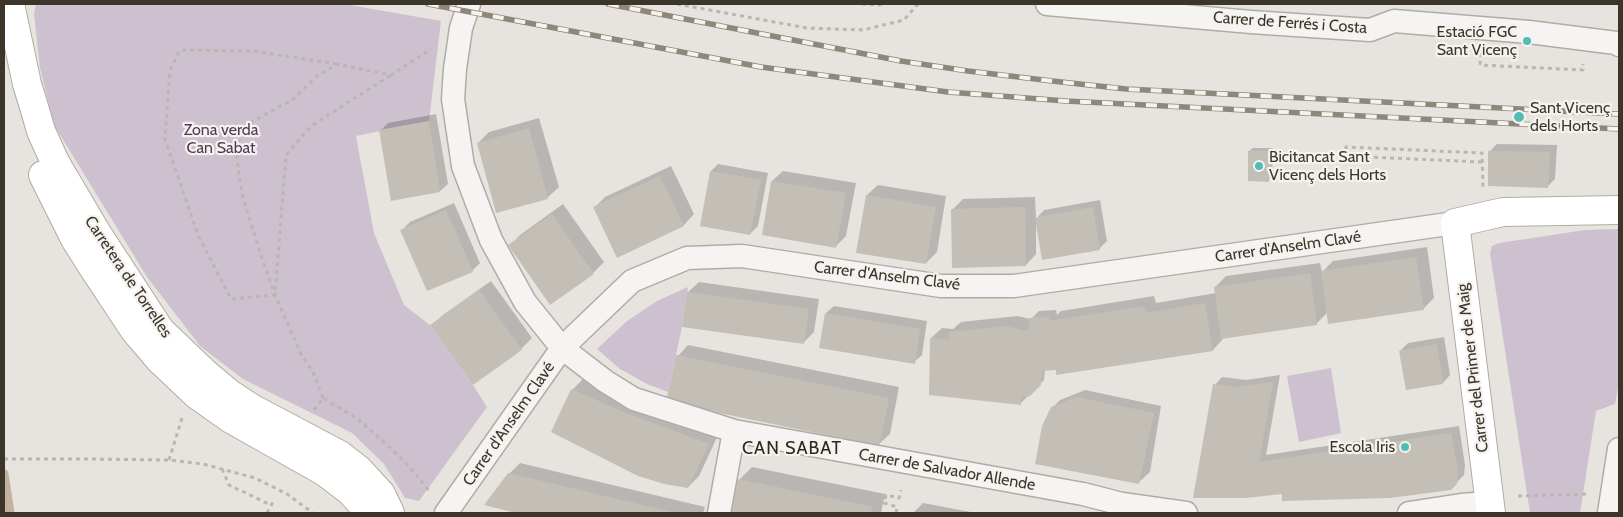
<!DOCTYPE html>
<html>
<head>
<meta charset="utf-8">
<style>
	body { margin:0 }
	#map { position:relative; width:1623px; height:517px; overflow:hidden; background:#e7e4df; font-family:Cabin,sans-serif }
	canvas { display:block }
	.frame { position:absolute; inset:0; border:5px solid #3c362a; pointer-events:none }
</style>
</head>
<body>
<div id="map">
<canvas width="1623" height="517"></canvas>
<div class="frame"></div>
</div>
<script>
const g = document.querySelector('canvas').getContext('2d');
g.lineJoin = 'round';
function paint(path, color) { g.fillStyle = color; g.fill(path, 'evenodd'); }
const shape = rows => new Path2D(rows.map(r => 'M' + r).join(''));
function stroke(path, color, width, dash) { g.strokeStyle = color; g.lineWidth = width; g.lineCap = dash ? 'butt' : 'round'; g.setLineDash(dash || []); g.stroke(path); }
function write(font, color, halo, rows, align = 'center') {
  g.font = font + ' Cabin,sans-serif'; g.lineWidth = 4.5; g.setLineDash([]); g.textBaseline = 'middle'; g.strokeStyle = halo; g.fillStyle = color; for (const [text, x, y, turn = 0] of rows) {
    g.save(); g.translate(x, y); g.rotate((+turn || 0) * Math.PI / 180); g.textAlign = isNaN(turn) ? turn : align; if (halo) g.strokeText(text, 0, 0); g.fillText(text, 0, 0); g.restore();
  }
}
paint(shape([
	[36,4,344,4,441,21,429,121,356,136,374,233,404,305,430,325,473,385,487,407,419,501,405,498,384,464,352,433,243,379,200,346,147,277,54,125,40,68,34,13],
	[1619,229,1619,382,1615,404,1596,411,1580,513,1530,513,1490,253,1492,246,1499,243,1585,230],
	[688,287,682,327,668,392,647,384,620,369,597,349,627,321,657,301],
	[1331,368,1341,433,1299,442,1287,376]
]), '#cdc1d0');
paint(shape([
	[436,114,448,184,440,191,392,200,381,130,388,123],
	[539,118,559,187,548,197,497,212,478,143,489,132],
	[1497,144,1557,145,1555,179,1547,187,1490,151],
	[1253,148,1273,148,1272,177,1268,180,1249,151],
	[718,164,768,173,758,226,750,234,711,171],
	[671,166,694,214,684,225,617,256,595,207,605,197],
	[783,171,856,183,846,236,836,246,772,181],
	[878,185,946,196,937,252,926,263,867,195],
	[1035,197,1036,219,1044,210,1100,200,1107,241,1099,249,1036,224,1036,254,1026,265,952,210,963,199],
	[454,203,480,263,472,271,402,230,410,222],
	[563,204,604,262,593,273,510,246,520,235],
	[1427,247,1434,298,1423,309,1328,312,1317,323,1223,337,1223,339,1213,350,1045,370,1044,380,1020,404,931,338,942,328,953,329,961,322,1017,316,1031,319,1039,311,1056,310,1057,315,1061,311,1154,296,1156,303,1216,293,1215,287,1226,276,1320,263,1322,272,1333,261],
	[491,281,532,338,521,349,432,325,443,315],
	[699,282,819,299,814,332,803,343,688,292],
	[834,306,927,321,922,355,914,362,826,313],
	[1444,337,1450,375,1443,383,1400,351,1408,343],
	[688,345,899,387,890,434,879,444,678,356],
	[1280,375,1266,455,1459,426,1465,465,1464,475,1450,489,1283,493,1246,497,1215,385,1222,377,1246,380],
	[583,379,632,401,719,433,699,476,688,487,572,390],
	[1085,390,1161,406,1150,472,1139,482,1052,408,1060,400],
	[520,463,705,507,703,513,521,513,486,504,509,474],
	[752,467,885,494,881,513,733,513,739,480],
	[923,503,976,513,913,513]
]), '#0003');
stroke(shape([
	[4,474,10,513]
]), '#c3b39e', 9);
paint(shape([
	[429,121,440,192,391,201,379,130],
	[529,128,548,199,496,213,477,143],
	[1248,151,1270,151,1269,182,1248,181],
	[1488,151,1550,152,1548,188,1488,186],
	[710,171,761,180,750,235,700,226],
	[660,176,684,226,617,258,593,207],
	[771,181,846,193,836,248,762,235],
	[866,195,936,207,926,264,856,253],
	[1025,207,1026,266,952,268,951,209],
	[1093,207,1100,250,1042,260,1035,218],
	[446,210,473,272,427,291,400,230],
	[552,214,594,274,550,305,508,245],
	[1416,257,1424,310,1328,324,1321,271],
	[1310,273,1317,325,1221,339,1214,287],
	[479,290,522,350,473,385,430,325],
	[687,292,809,309,804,344,682,327],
	[1205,303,1213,351,1056,375,1056,370,1042,371,1041,385,1030,396,1021,397,1021,405,929,395,930,338,949,340,949,332,1005,326,1027,331,1030,318,1049,317,1049,321,1144,306,1146,313],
	[825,313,920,329,915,364,819,348],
	[1437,344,1443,384,1406,390,1399,351],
	[676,355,889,398,879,446,666,402],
	[1273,382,1259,462,1451,433,1458,473,1457,484,1451,490,1390,498,1282,501,1282,494,1246,498,1193,498,1213,384,1237,387],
	[571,389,621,411,709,444,688,488,664,484,638,476,551,432],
	[1076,397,1154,413,1139,484,1035,464,1042,426,1051,407],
	[508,473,676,513,516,513,484,505],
	[738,479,873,507,871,513,731,513]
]), '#c3bfb7');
const street = shape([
	[469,4,461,28,455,69,453,99,463,166,491,240,525,302,562,348,605,381,634,399,734,431,1083,494,1122,504,1186,513],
	[1047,4,1251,22,1370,30,1394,21,1529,32,1616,43,1619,45],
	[446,513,562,348,632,281,687,258,742,256,941,286,1014,286,1455,223],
	[719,513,734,431],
	[1409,513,1461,505,1489,503],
	[1609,513,1619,449]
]);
const secondary = shape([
	[1491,513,1455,223,1503,212,1619,210]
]);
const primary = shape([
	[10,4,27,84,35,110,41,131,55,162,98,235,160,330,206,374,230,394,253,409,340,455,358,469,381,494,390,513],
	[43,175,75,239,92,266,135,331,159,359,197,395,231,419,325,472,350,491,370,513]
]);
stroke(street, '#b0aca5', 25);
stroke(secondary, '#b0aca5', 30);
stroke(primary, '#b1aba0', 30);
stroke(shape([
	[677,4,807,28,863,30,904,20,918,4],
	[862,4,879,5,883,4],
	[1481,53,1480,65,1583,70,1583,64],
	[337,64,252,51,180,50,170,70,165,139,198,235,231,299,275,295,286,155,311,126,391,75],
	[1482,162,1345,156,1346,147,1482,153,1483,187],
	[323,398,313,372,301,354,275,295,261,255,243,198,239,177,236,146,248,124,293,99,317,76,337,64,391,75,431,49],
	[314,410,323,398,358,419,396,453,415,473,430,492],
	[4,459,90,459,169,460,203,464,255,478,287,494,313,513],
	[169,460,182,418],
	[222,469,229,485,271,505],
	[1518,496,1587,494],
	[267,513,274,500],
	[896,513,897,507,884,503,886,495,899,498,901,490]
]), '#bab7b2', 3, [4, 4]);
stroke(street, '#f6f4f2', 22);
stroke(secondary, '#fff', 28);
stroke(primary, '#fff', 28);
const rail = shape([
	[428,4,761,67,948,92,1066,101,1619,129],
	[608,4,901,61,968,71,1052,81,1126,89,1619,114]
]);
stroke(rail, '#8e887b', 5.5);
stroke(rail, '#f5f2ef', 4, [11]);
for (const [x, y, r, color] of [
	[1527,41,5,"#52beb3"],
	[1519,117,6,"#52beb3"],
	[1259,166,5,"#52beb3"],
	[1405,447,5,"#52beb3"]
]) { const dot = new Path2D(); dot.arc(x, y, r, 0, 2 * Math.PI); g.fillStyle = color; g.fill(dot); stroke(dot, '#f5f2ef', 2); }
write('16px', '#3c362a', '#f5f2ef', [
	["Carrer de Ferrés i Costa",1290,23,4],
	["Carrer d'Anselm Clavé",1288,247,-8],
	["Carrer d'Anselm Clavé",887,276,7],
	["Carretera de Torrelles",128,277,56],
	["Carrer del Primer de Maig",1473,368,-97],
	["Carrer d'Anselm Clavé",509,424,-55],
	["Carrer de Salvador Allende",947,470,10]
]);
write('16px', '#3c362a', '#f5f2ef', [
	["Estació FGC",1517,32],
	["Sant Vicenç",1517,50],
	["Sant Vicenç",1530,108,"left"],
	["dels Horts",1530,126,"left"],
	["Bicitancat Sant",1269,157,"left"],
	["Vicenç dels Horts",1269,175,"left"],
	["Escola Iris",1395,447]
], 'right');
write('16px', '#523956', '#f5f2ef', [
	["Zona verda",221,130],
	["Can Sabat",221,148]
]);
g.letterSpacing = '1px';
write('18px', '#2d281c', '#f5f2ef', [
	["CAN SABAT",792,449]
]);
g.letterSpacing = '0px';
</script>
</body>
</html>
